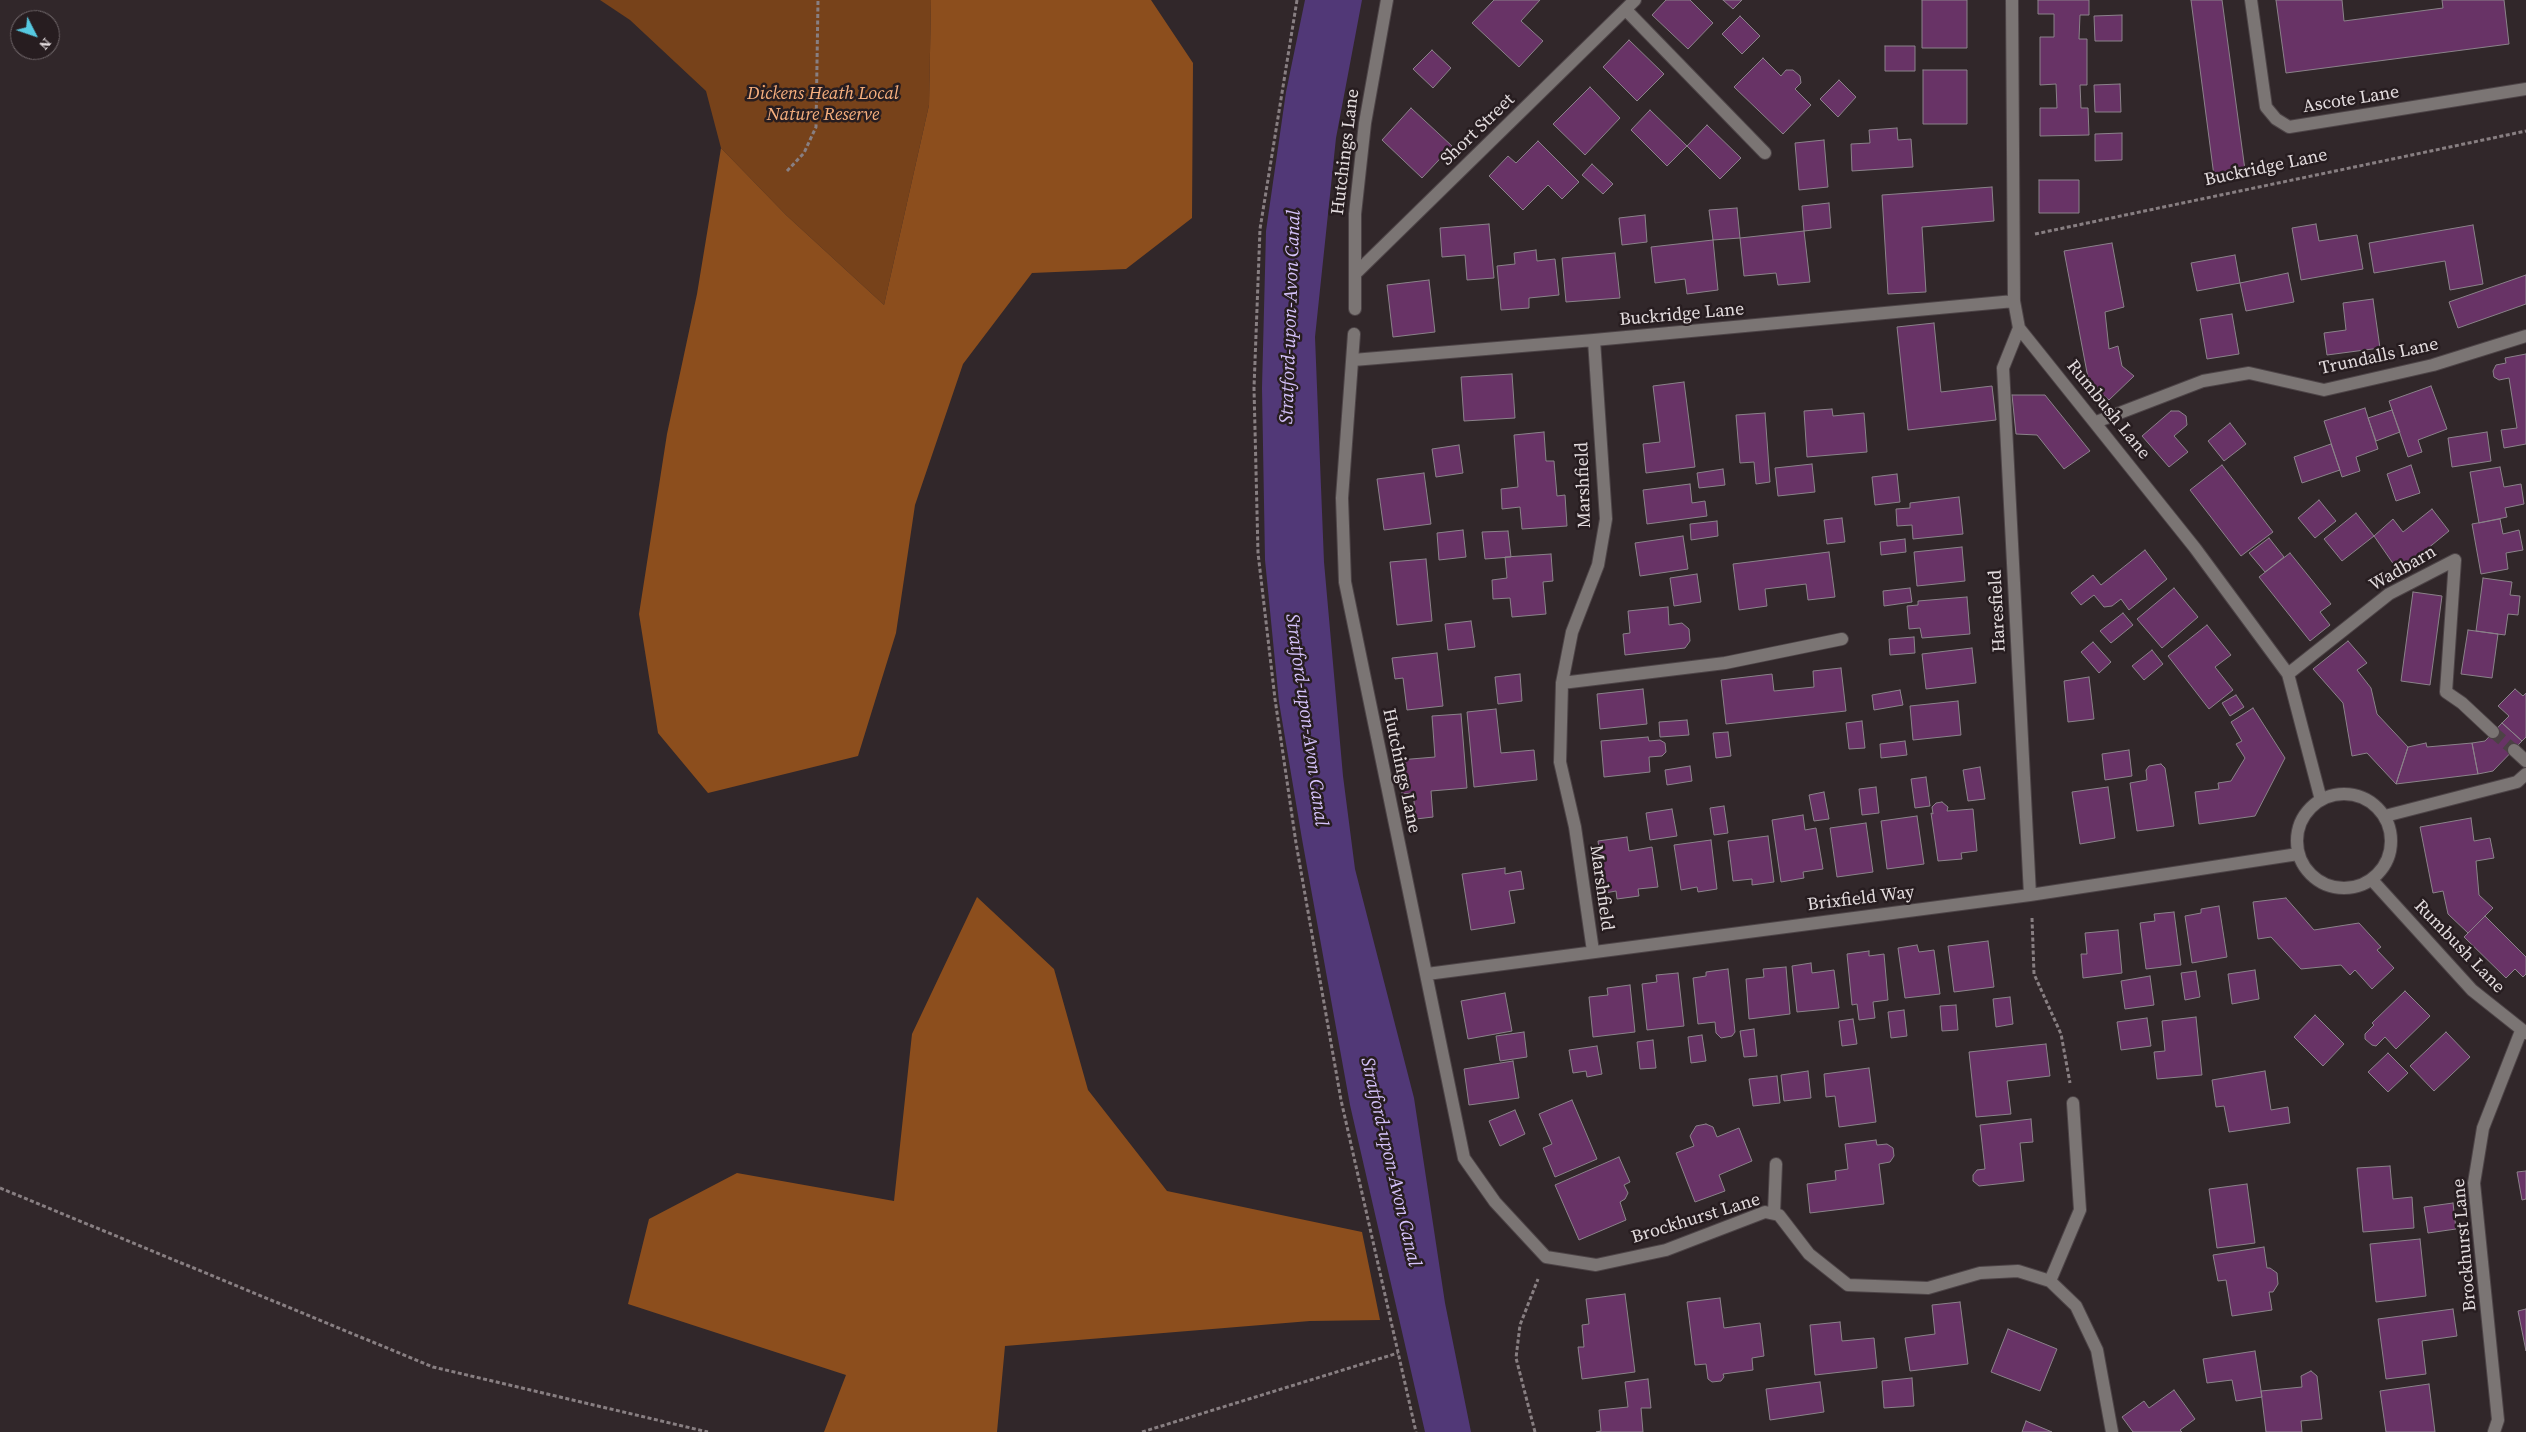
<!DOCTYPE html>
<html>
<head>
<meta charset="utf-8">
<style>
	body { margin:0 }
	#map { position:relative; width:2526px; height:1432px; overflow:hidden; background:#31272a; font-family:"Source Serif 4",serif }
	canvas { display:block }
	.north { position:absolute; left:10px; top:10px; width:50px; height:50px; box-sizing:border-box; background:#271d20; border:1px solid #72696c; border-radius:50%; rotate:131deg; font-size:14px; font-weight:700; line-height:20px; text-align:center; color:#e3dcde }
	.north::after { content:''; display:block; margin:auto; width:18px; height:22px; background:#56c9e1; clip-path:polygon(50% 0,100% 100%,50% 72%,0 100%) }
</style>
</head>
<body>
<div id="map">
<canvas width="2526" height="1432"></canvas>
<div class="north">N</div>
</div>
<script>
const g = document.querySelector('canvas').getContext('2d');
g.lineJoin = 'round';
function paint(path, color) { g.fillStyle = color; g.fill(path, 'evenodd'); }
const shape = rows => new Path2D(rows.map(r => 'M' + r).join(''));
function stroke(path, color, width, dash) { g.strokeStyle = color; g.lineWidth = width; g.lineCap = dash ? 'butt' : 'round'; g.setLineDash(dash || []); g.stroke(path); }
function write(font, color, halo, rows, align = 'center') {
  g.font = font + ' "Source Serif 4",serif'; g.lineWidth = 5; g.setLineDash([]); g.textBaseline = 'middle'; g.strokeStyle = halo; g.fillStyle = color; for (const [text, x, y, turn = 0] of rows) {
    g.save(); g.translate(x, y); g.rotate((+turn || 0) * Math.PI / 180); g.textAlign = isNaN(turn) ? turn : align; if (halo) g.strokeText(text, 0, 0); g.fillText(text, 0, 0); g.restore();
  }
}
paint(shape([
	[600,0,931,0,929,105,884,305,786,215,721,148,706,91,630,20]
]), '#77421a');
paint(shape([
	[931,0,1151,0,1193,63,1192,218,1126,269,1032,273,963,364,915,505,896,633,858,756,708,793,658,733,639,614,667,434,697,294,721,148,786,215,884,305,929,105],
	[977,897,1054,969,1088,1090,1167,1191,1362,1232,1380,1320,1310,1321,1005,1346,997,1432,824,1432,846,1375,628,1304,649,1219,737,1173,894,1201,912,1034]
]), '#8c4e1d');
paint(shape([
	[1305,0,1362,0,1336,138,1315,337,1324,562,1343,776,1355,869,1414,1098,1445,1303,1471,1432,1425,1432,1350,1105,1302,839,1279,702,1265,560,1262,388,1266,231,1286,92]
]), '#513877');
const building = shape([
	[1494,0,1540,0,1521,21,1543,41,1519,67,1472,23,1494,0],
	[1666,0,1690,0,1713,23,1688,49,1652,15,1666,0],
	[1723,0,1742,0,1733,9,1723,0],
	[1922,0,1967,0,1967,48,1922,48,1922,0],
	[2038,0,2089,0,2089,15,2080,15,2079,39,2087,39,2087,85,2080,85,2081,108,2088,108,2089,135,2040,136,2040,108,2057,108,2056,84,2040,85,2040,37,2054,37,2054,14,2038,14,2038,0],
	[2191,0,2222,0,2245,170,2214,176,2191,0],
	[2276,0,2342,0,2344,21,2443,8,2442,0,2504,0,2509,44,2286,73,2276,0],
	[2122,15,2122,41,2095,41,2094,16,2122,15],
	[1740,16,1760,36,1742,54,1722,34,1740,16],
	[1629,40,1664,74,1637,101,1603,67,1629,40],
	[1885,46,1915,46,1915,71,1885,71,1885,46],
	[1432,50,1451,68,1433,88,1413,69,1432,50],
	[1763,58,1781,76,1786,70,1793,70,1800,76,1801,83,1795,89,1811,105,1783,134,1734,87,1763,58],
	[1923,70,1967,70,1967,124,1923,124,1923,70],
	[1839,80,1856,97,1838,117,1820,99,1839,80],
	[2120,84,2121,112,2095,112,2094,85,2120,84],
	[1590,87,1620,118,1585,155,1553,124,1590,87],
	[1411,108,1452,146,1422,178,1382,140,1411,108],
	[1650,110,1687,146,1667,166,1631,130,1650,110],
	[1707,125,1741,158,1720,179,1687,146,1707,125],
	[1897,128,1898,140,1911,139,1913,167,1852,171,1851,144,1870,143,1869,130,1897,128],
	[2122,133,2122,160,2095,161,2095,134,2122,133],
	[1824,140,1828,187,1799,190,1795,143,1824,140],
	[1538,141,1579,182,1562,199,1548,185,1523,210,1489,176,1508,156,1516,163,1538,141],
	[1592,164,1613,184,1603,194,1582,175,1592,164],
	[2039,180,2079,180,2079,213,2039,213,2039,180],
	[1992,187,1994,221,1922,227,1926,292,1888,294,1882,195,1992,187],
	[1829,203,1831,228,1804,231,1802,206,1829,203],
	[1737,208,1740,238,1713,240,1709,210,1737,208],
	[1645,215,1647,242,1622,245,1619,218,1645,215],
	[1489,224,1494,278,1467,280,1465,255,1442,257,1440,228,1489,224],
	[2316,224,2319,241,2357,235,2363,269,2301,280,2292,228,2316,224],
	[2473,225,2483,284,2450,290,2445,261,2374,273,2369,243,2473,225],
	[1804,231,1810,282,1778,285,1776,273,1744,276,1740,238,1804,231],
	[1713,240,1718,290,1687,294,1685,279,1655,283,1651,247,1713,240],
	[2112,243,2124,307,2105,312,2109,349,2118,346,2122,366,2134,376,2109,400,2089,383,2064,251,2112,243],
	[1536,250,1537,261,1555,259,1559,295,1529,298,1529,308,1501,310,1497,266,1515,264,1514,253,1536,250],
	[1615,253,1620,298,1566,302,1562,258,1615,253],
	[2235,255,2240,283,2197,291,2191,263,2235,255],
	[2288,273,2294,302,2246,311,2240,283,2288,273],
	[2526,275,2526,304,2458,328,2449,302,2526,275],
	[1429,280,1435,332,1393,337,1387,285,1429,280],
	[2373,299,2380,348,2327,355,2324,333,2346,330,2343,303,2373,299],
	[2232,314,2239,354,2207,359,2200,319,2232,314],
	[1934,323,1941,392,1992,386,1996,420,1908,430,1897,327,1934,323],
	[2526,354,2526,444,2504,448,2501,430,2517,428,2509,378,2499,380,2494,377,2493,371,2496,365,2506,363,2505,358,2526,354],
	[1512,374,1515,418,1464,421,1461,377,1512,374],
	[1684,382,1695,467,1646,473,1643,444,1660,442,1653,386,1684,382],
	[2431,386,2447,429,2418,440,2422,452,2408,457,2389,401,2431,386],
	[2012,395,2045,395,2090,451,2064,469,2037,435,2016,434,2012,395],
	[2365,408,2378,449,2356,457,2360,471,2342,477,2324,421,2365,408],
	[1832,409,1833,416,1864,413,1867,452,1807,457,1804,411,1832,409],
	[2392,410,2400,432,2376,441,2368,418,2392,410],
	[2171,411,2179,411,2186,416,2187,425,2174,436,2188,452,2169,467,2142,436,2171,411],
	[1765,413,1770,482,1756,484,1754,462,1740,463,1736,415,1765,413],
	[2230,423,2246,444,2224,461,2208,441,2230,423],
	[1544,432,1546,461,1554,461,1557,496,1565,495,1567,526,1522,529,1520,507,1502,509,1501,489,1518,487,1514,435,1544,432],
	[2487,432,2491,461,2452,467,2448,438,2487,432],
	[2331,444,2340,470,2302,483,2294,457,2331,444],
	[1459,445,1463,473,1436,477,1432,449,1459,445],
	[1812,464,1815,492,1778,496,1775,468,1812,464],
	[2222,465,2273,532,2241,556,2190,490,2222,465],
	[2411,465,2420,493,2396,501,2387,474,2411,465],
	[2500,467,2504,487,2521,484,2524,504,2505,508,2507,517,2479,523,2470,472,2500,467],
	[1723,469,1725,485,1699,488,1697,473,1723,469],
	[1424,473,1431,524,1384,530,1377,479,1424,473],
	[1897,474,1900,502,1875,505,1872,477,1897,474],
	[1690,484,1692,503,1705,501,1707,516,1647,524,1643,490,1690,484],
	[1959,497,1963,534,1913,539,1912,525,1897,526,1896,509,1910,508,1910,503,1959,497],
	[2319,500,2336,521,2315,538,2298,518,2319,500],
	[2432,509,2449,531,2399,572,2374,536,2393,519,2403,532,2432,509],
	[2356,513,2374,536,2342,561,2324,539,2356,513],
	[1842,518,1845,542,1827,544,1824,520,1842,518],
	[2500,519,2503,534,2519,530,2523,550,2506,553,2508,569,2481,574,2472,524,2500,519],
	[1717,521,1718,536,1691,540,1690,524,1717,521],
	[1463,530,1466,557,1439,560,1437,533,1463,530],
	[1508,531,1511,557,1485,559,1482,532,1508,531],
	[1683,536,1688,569,1640,576,1635,543,1683,536],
	[2269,538,2284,557,2265,572,2249,553,2269,538],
	[1905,539,1906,552,1881,555,1880,542,1905,539],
	[1962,547,1965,581,1917,586,1914,552,1962,547],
	[2145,550,2167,579,2129,610,2121,599,2112,606,2104,607,2094,595,2081,605,2071,593,2093,575,2101,585,2145,550],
	[1829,552,1835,597,1808,600,1806,584,1765,589,1767,606,1739,610,1733,564,1829,552],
	[2290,553,2331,604,2320,612,2330,625,2310,641,2259,577,2290,553],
	[1551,554,1553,581,1543,582,1546,614,1512,617,1510,598,1493,599,1492,580,1507,578,1505,557,1551,554],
	[1426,559,1432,621,1397,625,1390,562,1426,559],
	[1697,574,1701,602,1674,606,1670,578,1697,574],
	[2483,578,2512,582,2510,595,2520,596,2518,615,2508,614,2505,635,2476,631,2483,578],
	[1910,588,1912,602,1884,606,1883,591,1910,588],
	[2174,588,2198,617,2162,648,2137,619,2174,588],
	[2413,592,2442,596,2430,685,2401,681,2413,592],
	[1967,597,1970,634,1922,638,1920,628,1909,629,1907,606,1918,605,1918,601,1967,597],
	[1668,607,1669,625,1682,623,1689,629,1690,641,1685,648,1625,655,1623,634,1630,633,1628,611,1668,607],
	[2123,613,2133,625,2111,643,2100,631,2123,613],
	[1471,621,1475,647,1448,650,1445,624,1471,621],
	[2207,625,2231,655,2215,667,2233,690,2209,709,2168,656,2207,625],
	[2468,630,2498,634,2492,678,2461,674,2468,630],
	[1914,637,1915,653,1890,655,1889,639,1914,637],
	[2348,641,2367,663,2357,670,2371,688,2377,714,2408,747,2396,784,2367,753,2352,756,2343,703,2313,669,2348,641],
	[2093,642,2111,662,2099,673,2081,652,2093,642],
	[1972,648,1976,683,1926,689,1922,654,1972,648],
	[2152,650,2163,664,2144,680,2132,666,2152,650],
	[1437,653,1443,706,1407,710,1403,678,1395,679,1392,658,1437,653],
	[1841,668,1846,711,1726,724,1721,680,1772,674,1774,691,1814,687,1813,671,1841,668],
	[1520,674,1522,701,1498,704,1495,677,1520,674],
	[2089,677,2094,719,2068,722,2064,681,2089,677],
	[1643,689,1647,724,1600,729,1597,694,1643,689],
	[2515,689,2523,696,2526,693,2526,737,2522,741,2502,723,2509,716,2498,706,2515,689],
	[1900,690,1903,705,1874,710,1872,695,1900,690],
	[2236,695,2244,707,2230,716,2222,703,2236,695],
	[1958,701,1961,735,1913,740,1910,706,1958,701],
	[2253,708,2285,758,2255,816,2199,824,2195,792,2219,789,2218,783,2231,781,2245,758,2236,744,2242,741,2231,722,2253,708],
	[1496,709,1501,753,1534,750,1537,780,1474,787,1467,712,1496,709],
	[1461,714,1467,788,1431,791,1433,817,1416,819,1413,793,1402,794,1399,760,1435,757,1432,716,1461,714],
	[1687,720,1689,735,1660,737,1659,722,1687,720],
	[1862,721,1865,748,1849,749,1846,723,1862,721],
	[2502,723,2522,741,2493,771,2478,774,2472,743,2485,741,2502,723],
	[1728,732,1731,756,1716,758,1713,733,1728,732],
	[1648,737,1649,741,1660,740,1665,743,1666,752,1662,756,1649,757,1650,772,1604,777,1601,741,1648,737],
	[1905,741,1907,755,1881,758,1880,744,1905,741],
	[2426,743,2427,747,2472,743,2478,774,2396,784,2408,747,2426,743],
	[2129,750,2132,776,2105,780,2102,754,2129,750],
	[2161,764,2165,768,2174,826,2137,831,2130,783,2147,780,2146,770,2149,766,2161,764],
	[1690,766,1692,781,1667,785,1665,770,1690,766],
	[1980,767,1985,799,1968,801,1963,770,1980,767],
	[1926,777,1930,806,1915,808,1911,779,1926,777],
	[1876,787,1879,813,1862,815,1859,789,1876,787],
	[2108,787,2115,838,2080,844,2072,792,2108,787],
	[1824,792,1829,819,1814,821,1809,795,1824,792],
	[1942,802,1948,807,1947,811,1973,809,1977,851,1961,853,1962,859,1938,861,1931,813,1933,814,1932,807,1936,803,1942,802],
	[1724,806,1728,833,1714,835,1710,808,1724,806],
	[1672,809,1677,836,1650,840,1646,813,1672,809],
	[1803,815,1805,830,1816,828,1823,869,1803,872,1804,878,1781,882,1772,820,1803,815],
	[1917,816,1924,864,1887,869,1881,821,1917,816],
	[2471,818,2474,841,2490,838,2494,858,2476,861,2479,895,2493,908,2468,933,2448,914,2443,891,2433,893,2420,827,2471,818],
	[1866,823,1873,872,1837,877,1830,828,1866,823],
	[1768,836,1774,882,1752,885,1752,879,1733,881,1728,841,1768,836],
	[1627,837,1629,851,1652,847,1658,887,1638,889,1639,896,1617,899,1616,891,1605,893,1598,841,1627,837],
	[1711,840,1717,889,1698,892,1697,887,1681,890,1674,845,1711,840],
	[1505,868,1505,874,1521,871,1524,889,1509,891,1515,923,1471,930,1462,874,1505,868],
	[2286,898,2314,930,2359,923,2381,947,2377,950,2394,968,2372,989,2355,970,2350,975,2341,965,2301,969,2271,937,2258,939,2253,902,2286,898],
	[2219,906,2227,957,2192,963,2185,916,2201,913,2201,909,2219,906],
	[2174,912,2181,965,2146,969,2140,923,2155,921,2154,914,2174,912],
	[2485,916,2526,957,2526,974,2523,977,2515,969,2506,978,2464,937,2485,916],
	[2118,930,2122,973,2083,978,2081,954,2087,954,2085,933,2118,930],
	[1988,941,1994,987,1954,992,1948,946,1988,941],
	[1917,945,1919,952,1934,950,1940,994,1905,998,1898,948,1917,945],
	[1869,951,1869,956,1884,954,1888,1000,1873,1002,1875,1018,1859,1020,1857,1004,1852,1005,1847,954,1869,951],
	[1811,963,1812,973,1834,970,1839,1008,1797,1012,1792,966,1811,963],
	[1786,967,1790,1014,1749,1019,1746,979,1764,977,1763,969,1786,967],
	[1728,969,1735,1032,1732,1036,1721,1038,1716,1033,1715,1022,1698,1024,1693,978,1706,976,1706,972,1728,969],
	[2255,970,2259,999,2232,1004,2228,974,2255,970],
	[2196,971,2200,997,2185,1000,2181,973,2196,971],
	[1678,973,1684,1026,1647,1030,1642,984,1657,982,1656,975,1678,973],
	[2150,976,2154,1005,2125,1009,2121,981,2150,976],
	[1630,985,1635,1032,1593,1037,1589,997,1608,995,1607,988,1630,985],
	[2405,991,2430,1016,2396,1049,2385,1037,2376,1046,2372,1045,2365,1039,2365,1034,2374,1025,2372,1023,2405,991],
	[1505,993,1512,1031,1468,1039,1461,1001,1505,993],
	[2010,997,2013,1024,1996,1027,1993,999,2010,997],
	[1956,1005,1958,1030,1942,1031,1940,1006,1956,1005],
	[1904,1010,1907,1036,1891,1038,1888,1012,1904,1010],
	[2315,1015,2344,1044,2323,1066,2294,1037,2315,1015],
	[2196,1017,2202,1075,2157,1079,2154,1052,2165,1051,2162,1021,2196,1017],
	[2147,1018,2151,1046,2121,1050,2117,1022,2147,1018],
	[1853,1019,1857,1044,1842,1046,1839,1021,1853,1019],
	[1754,1029,1757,1056,1744,1057,1740,1031,1754,1029],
	[1524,1032,1527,1057,1500,1061,1496,1036,1524,1032],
	[2446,1032,2470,1057,2434,1091,2410,1066,2446,1032],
	[1702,1035,1706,1061,1691,1063,1688,1037,1702,1035],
	[1653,1040,1656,1068,1640,1069,1637,1042,1653,1040],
	[2046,1044,2050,1076,2007,1081,2011,1114,1976,1117,1969,1052,2046,1044],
	[1597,1046,1602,1074,1587,1077,1586,1071,1573,1073,1569,1050,1597,1046],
	[2388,1053,2408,1073,2388,1092,2368,1072,2388,1053],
	[1513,1061,1519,1098,1469,1105,1464,1069,1513,1061],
	[1869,1068,1876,1122,1839,1127,1835,1096,1826,1097,1824,1074,1869,1068],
	[1808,1071,1811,1098,1784,1101,1781,1075,1808,1071],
	[2265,1071,2271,1110,2288,1107,2290,1123,2229,1132,2224,1106,2216,1107,2212,1080,2265,1071],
	[1777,1076,1780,1103,1753,1106,1749,1079,1777,1076],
	[1572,1100,1597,1159,1555,1177,1543,1148,1552,1144,1539,1114,1572,1100],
	[1515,1110,1525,1134,1500,1146,1489,1121,1515,1110],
	[2031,1119,2033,1142,2020,1143,2024,1181,1979,1186,1973,1181,1973,1175,1977,1170,1985,1169,1980,1125,2031,1119],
	[1706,1124,1713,1127,1717,1137,1739,1128,1752,1161,1719,1175,1725,1191,1695,1202,1676,1153,1694,1146,1690,1136,1696,1126,1706,1124],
	[1876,1140,1877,1145,1887,1144,1893,1148,1894,1156,1890,1162,1879,1164,1884,1204,1810,1213,1807,1184,1836,1180,1835,1171,1848,1169,1845,1144,1876,1140],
	[1619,1157,1630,1182,1624,1185,1628,1193,1625,1199,1620,1202,1626,1220,1579,1240,1555,1185,1619,1157],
	[2390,1166,2393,1199,2412,1197,2414,1228,2363,1232,2357,1168,2390,1166],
	[2526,1171,2526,1199,2522,1200,2517,1172,2526,1171],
	[2247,1184,2255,1243,2217,1248,2209,1189,2247,1184],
	[2453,1203,2456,1229,2428,1233,2424,1207,2453,1203],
	[2420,1239,2426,1296,2376,1302,2370,1244,2420,1239],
	[2264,1247,2267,1268,2270,1268,2277,1273,2278,1284,2273,1292,2269,1292,2272,1310,2232,1316,2226,1280,2218,1281,2213,1255,2264,1247],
	[1625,1294,1635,1372,1582,1379,1578,1347,1584,1347,1582,1325,1589,1324,1586,1299,1625,1294],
	[1720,1298,1724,1328,1760,1323,1764,1356,1752,1358,1753,1370,1723,1374,1724,1377,1721,1381,1712,1382,1708,1379,1706,1364,1695,1365,1687,1302,1720,1298],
	[1960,1302,1968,1364,1910,1371,1905,1338,1935,1334,1932,1305,1960,1302],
	[2453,1309,2457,1336,2422,1341,2426,1374,2386,1379,2378,1319,2453,1309],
	[2526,1309,2526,1351,2518,1311,2526,1309],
	[1840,1322,1842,1341,1874,1338,1877,1368,1815,1375,1810,1325,1840,1322],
	[2008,1329,2057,1349,2040,1391,1991,1372,2008,1329],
	[2255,1351,2262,1397,2236,1401,2232,1380,2207,1383,2203,1359,2255,1351],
	[2311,1371,2317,1376,2322,1419,2301,1421,2302,1432,2266,1432,2261,1391,2302,1387,2301,1376,2311,1371],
	[1912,1378,1914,1406,1884,1408,1882,1381,1912,1378],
	[1648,1379,1651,1408,1641,1408,1643,1432,1596,1432,1601,1431,1599,1410,1628,1407,1625,1382,1648,1379],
	[1820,1382,1824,1412,1770,1420,1766,1389,1820,1382],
	[2429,1384,2435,1432,2386,1432,2380,1391,2429,1384],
	[2174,1390,2195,1419,2180,1430,2182,1432,2133,1432,2122,1417,2144,1401,2149,1408,2174,1390],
	[2026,1421,2052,1432,2022,1432,2026,1421]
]);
paint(building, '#683366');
stroke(building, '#8b828a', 1);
stroke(shape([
	[2493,732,2514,750]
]), '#4c4245', 12, [12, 6]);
const minor = shape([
	[2012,0,2014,301,2019,328,2195,548,2288,674,2321,800],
	[2251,0,2266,107,2276,119,2289,127,2526,89],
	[1626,10,1765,153],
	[1355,274,1635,0],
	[1355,309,1355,214,1365,123,1387,0],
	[2019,328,2003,368,2030,895],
	[1354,334,1342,498,1345,582,1464,1158,1495,1202,1546,1257,1596,1265,1666,1250,1765,1212,1779,1215,1809,1254,1848,1285,1928,1288,1980,1273,2018,1271,2050,1281,2076,1306,2097,1350,2112,1432],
	[1353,360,1594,340,2014,301],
	[2096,422,2203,381,2249,373,2324,390,2433,365,2526,336],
	[2288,674,2389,594,2455,560,2446,692,2462,703,2493,732],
	[1562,683,1725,663,1842,639],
	[2514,750,2526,761],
	'2297 841a47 47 0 1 1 94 0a47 47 0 1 1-94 0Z',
	[2385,816,2517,782,2526,774],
	[2372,880,2472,990,2526,1033],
	[1593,951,1575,827,1560,762,1562,683,1572,632,1598,565,1606,519,1594,340],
	[1427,974,2030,895,2298,854],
	[1774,1213,1776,1164],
	[2050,1281,2080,1210,2073,1103],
	[2494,1432,2498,1420,2474,1183,2483,1128,2521,1031]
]);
stroke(minor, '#4d4447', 14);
stroke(shape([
	[1297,0,1260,229,1254,388,1258,553,1275,699,1296,843,1341,1100,1416,1432],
	[787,171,804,153,816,127,818,0],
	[2035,234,2526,131],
	[2032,918,2034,974,2061,1034,2070,1083],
	[0,1188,433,1367,708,1432],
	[1142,1432,1398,1353],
	[1535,1432,1516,1358,1520,1325,1538,1279]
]), '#887f82', 3, [4, 2.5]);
stroke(minor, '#7b7574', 12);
write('italic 18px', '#f8b07f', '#271d20', [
	["Dickens Heath Local",823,94],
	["Nature Reserve",823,115]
]);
write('18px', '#e3dcde', '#271d20', [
	["Ascote Lane",2351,100,-9],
	["Short Street",1478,130,-44],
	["Hutchings Lane",1346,152,-83],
	["Buckridge Lane",2266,168,-12],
	["Buckridge Lane",1682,315,-5],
	["Trundalls Lane",2379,357,-12],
	["Rumbush Lane",2108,410,51],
	["Marshfield",1584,485,-92],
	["Wadbarn",2403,569,-30],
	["Haresfield",1998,611,-93],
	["Hutchings Lane",1401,771,78],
	["Marshfield",1601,888,82],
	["Brixfield Way",1861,899,-7],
	["Rumbush Lane",2459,947,46],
	["Brockhurst Lane",1696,1219,-17],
	["Brockhurst Lane",2465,1245,-95]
]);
write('italic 19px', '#d6c3fc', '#271d20', [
	["Stratford-upon-Avon Canal",1291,317,-88],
	["Stratford-upon-Avon Canal",1306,720,82],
	["Stratford-upon-Avon Canal",1390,1162,77]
]);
</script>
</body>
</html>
